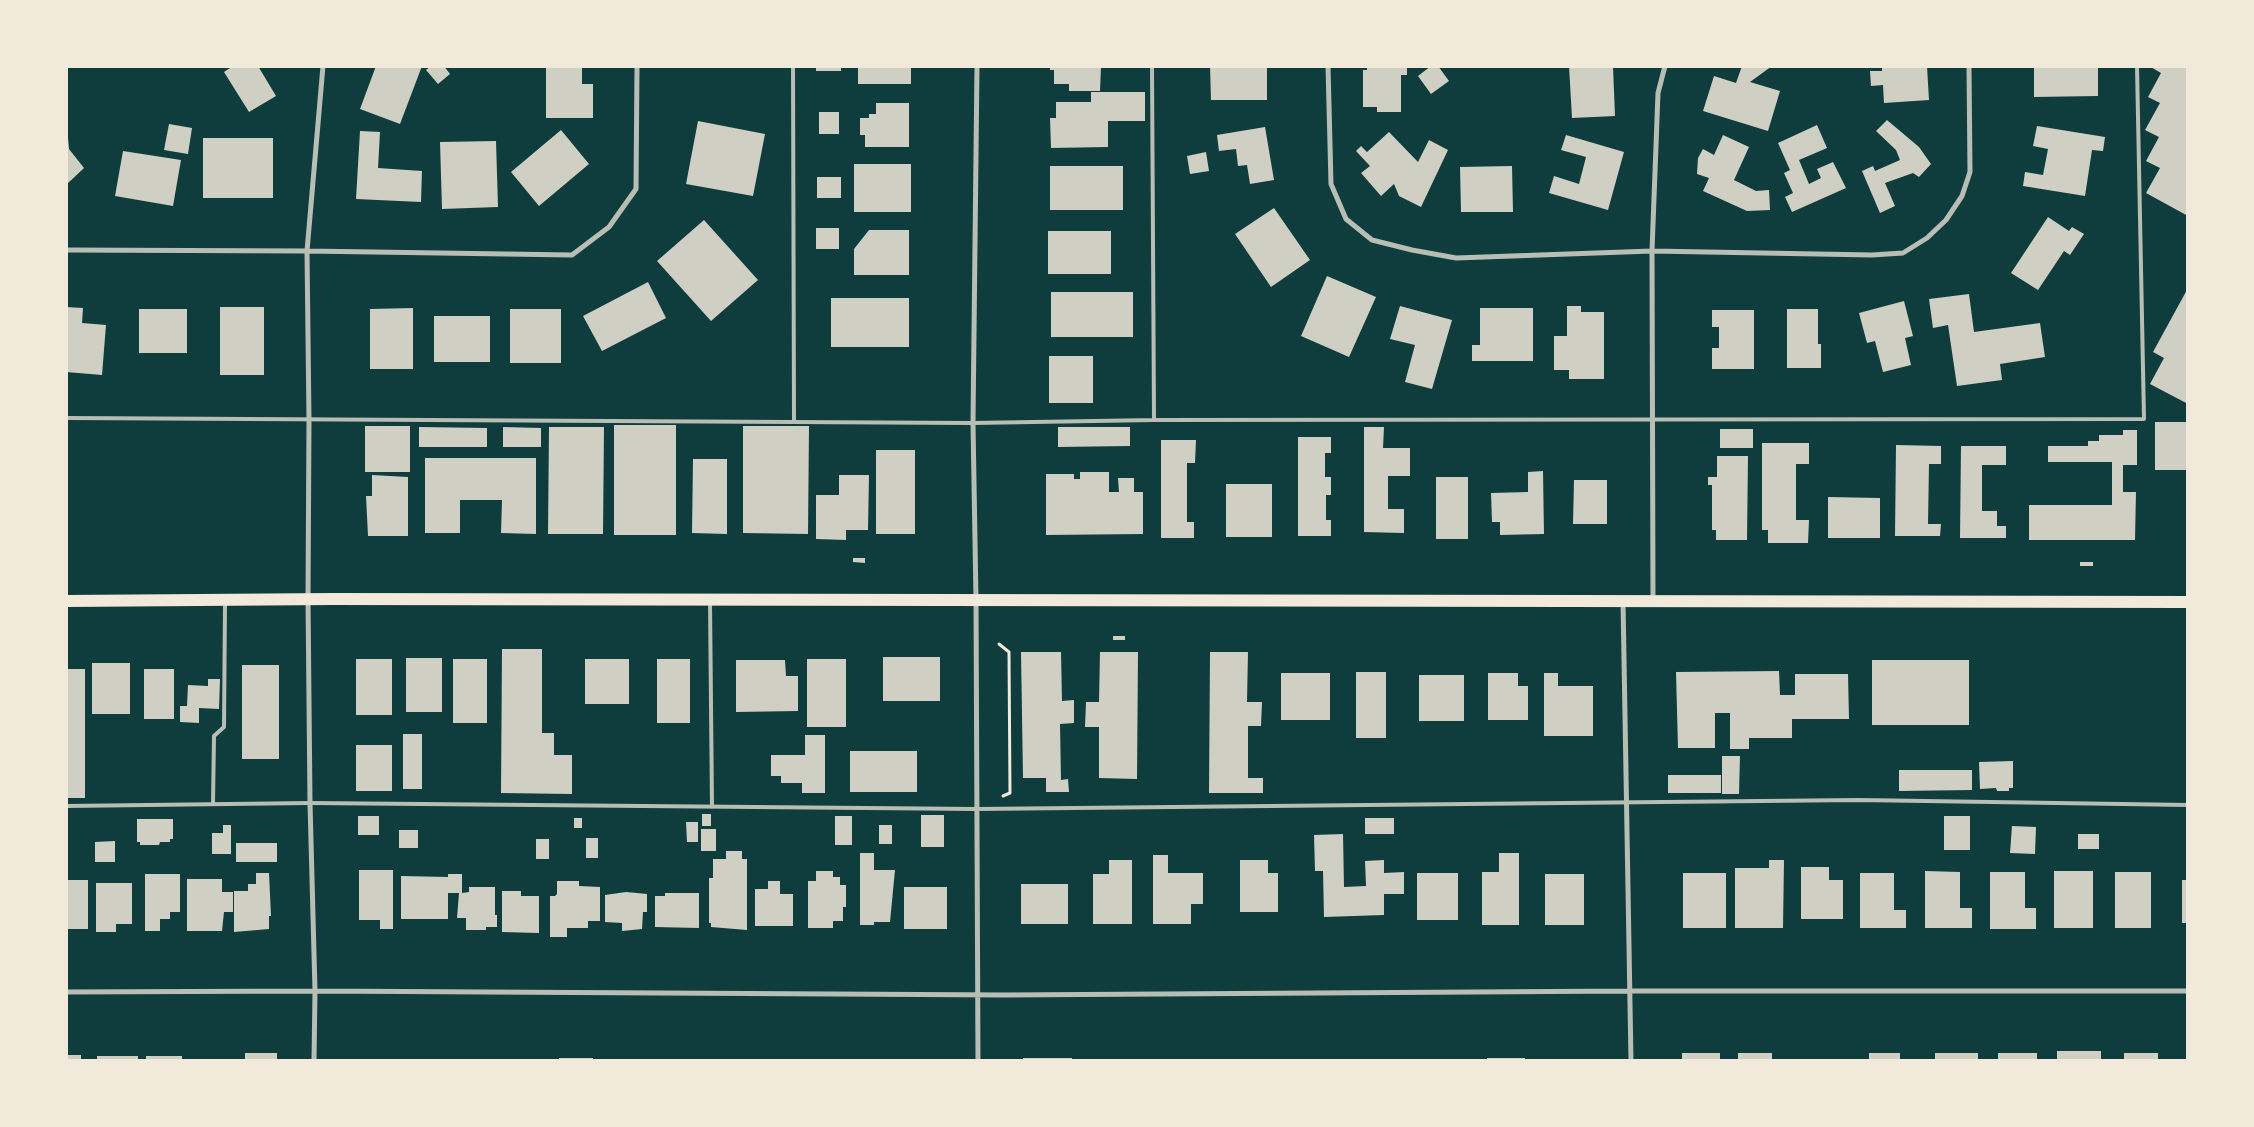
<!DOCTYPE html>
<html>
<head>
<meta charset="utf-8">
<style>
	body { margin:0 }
	#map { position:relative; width:2254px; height:1127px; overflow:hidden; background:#0f3d3e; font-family:"Noto Serif",serif }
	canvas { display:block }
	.frame { position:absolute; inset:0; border:68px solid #f1e9da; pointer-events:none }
</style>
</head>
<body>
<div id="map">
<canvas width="2254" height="1127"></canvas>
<div class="frame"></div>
</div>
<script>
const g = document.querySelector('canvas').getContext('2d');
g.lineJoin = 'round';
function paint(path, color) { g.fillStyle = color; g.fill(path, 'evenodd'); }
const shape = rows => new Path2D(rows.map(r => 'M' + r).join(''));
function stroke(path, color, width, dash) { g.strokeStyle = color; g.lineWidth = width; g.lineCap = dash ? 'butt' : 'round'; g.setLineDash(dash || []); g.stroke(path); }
paint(shape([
	[233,66,258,66,276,96,249,112,224,72],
	[376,66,422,66,400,124,360,109],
	[431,66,444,66,450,74,438,84,426,70],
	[546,66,582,66,582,84,593,84,593,118,546,118],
	[816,66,841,66,841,71,816,71],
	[858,66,911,66,911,84,858,84],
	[1050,66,1101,66,1100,91,1069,91,1069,84,1054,84,1054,70,1050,70],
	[1210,66,1267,66,1267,100,1211,100],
	[1367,66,1407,66,1407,75,1401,75,1401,112,1377,112,1377,107,1363,107,1363,70,1367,70],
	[1431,66,1438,66,1449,81,1431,94,1418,76],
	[1569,66,1613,66,1615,116,1572,118],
	[1742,66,1772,66,1750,82,1780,91,1768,131,1703,111,1714,76,1736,83],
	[1882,66,1927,66,1929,100,1884,103,1883,85,1871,86,1870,71,1882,71],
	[2034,66,2098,66,2098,96,2034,97],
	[2149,66,2188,66,2188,216,2146,193,2160,168,2146,161,2159,137,2145,130,2160,103,2148,97,2161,73],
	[1091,92,1145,92,1145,121,1108,121,1108,147,1051,148,1050,118,1056,118,1056,102,1091,102],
	[876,103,909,103,909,147,865,147,865,135,860,135,860,118,869,118,869,114,876,114],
	[819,112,839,112,839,134,819,134],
	[66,115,69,149,84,168,66,185],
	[1887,120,1919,147,1931,164,1919,177,1913,173,1885,183,1895,206,1880,213,1862,171,1873,166,1875,171,1900,160,1896,150,1876,131],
	[698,121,765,134,753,196,686,184],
	[169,124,192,128,188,154,164,150],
	[1817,125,1827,148,1799,160,1809,184,1821,178,1817,169,1833,162,1846,188,1792,212,1785,197,1793,193,1784,173,1790,170,1778,143],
	[2037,126,2105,137,2103,151,2092,150,2085,196,2023,186,2025,172,2043,175,2048,149,2033,146],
	[1265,127,1274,180,1250,184,1247,165,1238,166,1236,149,1219,151,1217,135],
	[561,130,589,164,539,206,511,172],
	[360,131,380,132,378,168,422,171,421,202,356,199],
	[1389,132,1418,162,1429,140,1448,150,1421,207,1399,196,1394,184,1381,196,1361,173,1370,166,1356,151,1361,146,1367,152],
	[1566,135,1624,152,1608,210,1549,193,1554,176,1579,184,1586,157,1561,150],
	[1723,135,1749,147,1734,180,1756,191,1769,190,1770,210,1747,211,1703,191,1709,178,1697,174,1698,158,1703,149,1714,155],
	[203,138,273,138,273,198,203,198],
	[496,141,498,207,442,209,440,142],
	[123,151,181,160,173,206,115,196],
	[1206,152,1209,171,1190,174,1187,156],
	[854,164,911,164,911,212,854,212],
	[1050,166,1123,166,1123,210,1050,210],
	[1512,166,1513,212,1461,212,1460,167],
	[817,177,841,177,841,198,817,198],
	[1274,208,1310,260,1271,287,1235,234],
	[2048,217,2069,231,2072,227,2084,234,2070,255,2064,251,2038,290,2011,273],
	[704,220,758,280,711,321,657,261],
	[816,228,839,228,839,249,816,249],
	[869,230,909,230,909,275,854,275,854,249],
	[1048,231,1111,231,1111,274,1048,274],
	[1327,276,1376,297,1349,357,1301,336],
	[648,282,666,318,602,351,583,316],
	[2188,288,2188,404,2150,384,2164,358,2153,352],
	[1051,292,1133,292,1133,337,1051,337],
	[1969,294,1974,332,2040,323,2045,357,2000,364,2002,380,1957,386,1948,325,1933,328,1929,299],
	[831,298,909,298,909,347,831,347],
	[1904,301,1913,336,1905,338,1911,365,1883,372,1875,341,1867,343,1859,313],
	[1400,306,1452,320,1432,389,1405,382,1415,345,1390,339],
	[1567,306,1581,306,1581,312,1604,312,1604,379,1569,379,1569,370,1554,370,1554,336,1567,336],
	[66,307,83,308,82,323,106,325,102,375,66,372],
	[220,307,264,307,264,375,220,375],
	[413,308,413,369,370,369,370,309],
	[1480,308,1533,308,1533,361,1472,361,1472,345,1480,345],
	[139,309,187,309,187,353,139,353],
	[510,309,561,309,561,363,510,363],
	[1787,309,1818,309,1818,344,1821,344,1821,368,1787,368],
	[1712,310,1754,310,1754,369,1712,369,1712,348,1719,348,1719,327,1712,327],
	[434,316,490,316,490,362,434,362],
	[1049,356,1093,356,1093,403,1049,403],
	[2155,422,2188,422,2188,470,2155,470],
	[614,425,676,425,676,535,614,535],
	[365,426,410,426,410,472,365,472],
	[743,426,809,426,808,534,743,533],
	[419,427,487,428,487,447,419,447],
	[503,427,541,428,541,447,503,447],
	[549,427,604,427,603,534,548,534],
	[1058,427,1130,427,1130,446,1058,447],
	[1364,427,1384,427,1383,448,1410,448,1410,476,1388,476,1388,509,1404,509,1404,533,1364,532],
	[1720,429,1753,429,1753,448,1720,448],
	[2123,430,2137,430,2137,465,2123,465,2123,492,2136,492,2135,540,2029,540,2029,505,2112,505,2112,462,2048,462,2048,446,2088,446,2088,441,2099,441,2099,435,2123,435],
	[1298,437,1331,437,1331,453,1325,453,1325,477,1331,477,1331,495,1326,495,1326,520,1331,520,1331,536,1298,536],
	[1161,440,1196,440,1195,463,1187,463,1187,522,1194,522,1194,538,1161,538],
	[1762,443,1809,443,1809,464,1796,464,1796,520,1809,520,1808,543,1768,543,1768,530,1762,530],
	[1896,445,1941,446,1941,464,1929,464,1928,524,1941,524,1940,536,1895,536],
	[1961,446,2006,446,2006,465,1982,465,1982,511,1997,511,1997,526,2006,526,2006,538,1960,538],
	[876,450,915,450,915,534,876,534],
	[1717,456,1748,456,1747,540,1716,540,1716,530,1712,530,1712,485,1708,485,1708,477,1717,477],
	[425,458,536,458,536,534,501,533,502,500,460,500,460,533,425,533],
	[693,459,727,459,727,534,692,533],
	[1543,471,1544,534,1500,535,1500,522,1492,522,1491,493,1528,492,1528,472],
	[1080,472,1109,472,1109,492,1119,492,1118,478,1134,478,1134,492,1143,492,1143,534,1046,535,1046,474,1074,474,1074,479,1080,479],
	[372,475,408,477,408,536,368,536,366,496,372,496],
	[839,475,869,475,868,530,846,530,846,540,816,539,816,495,839,495],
	[1436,477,1468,477,1468,539,1436,539],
	[1574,480,1607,480,1607,524,1573,524],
	[1226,484,1272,484,1272,537,1226,537],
	[1828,497,1880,498,1880,538,1828,538],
	[853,558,865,558,865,563,853,562],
	[2080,562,2093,562,2093,566,2080,566],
	[1113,636,1125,636,1125,640,1113,640],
	[502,649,542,649,542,733,554,733,554,755,572,755,572,794,501,793],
	[1021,652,1061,652,1062,701,1074,700,1074,723,1060,724,1061,780,1068,779,1069,792,1046,792,1046,778,1023,778],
	[1100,652,1138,652,1137,779,1099,778,1099,727,1085,727,1086,702,1099,702],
	[1210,652,1248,652,1247,702,1262,702,1261,726,1248,726,1248,778,1263,778,1263,793,1209,793],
	[883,657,940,657,940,701,883,701],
	[406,658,442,658,442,712,406,712],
	[356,659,392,659,392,715,356,715],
	[453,659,487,659,487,723,453,723],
	[585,659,629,659,629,704,585,704],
	[657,659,690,659,690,723,657,723],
	[807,659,846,659,846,727,807,727],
	[736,660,785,660,786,676,798,676,798,711,736,712],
	[1872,660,1969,660,1969,725,1872,725],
	[92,663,130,663,130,714,92,714],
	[242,665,279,665,279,759,242,759],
	[66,669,85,669,85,798,66,798],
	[144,669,174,669,174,719,144,719],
	[1779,671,1780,695,1795,695,1795,674,1848,674,1849,719,1792,719,1792,738,1749,738,1749,749,1730,749,1730,713,1715,713,1715,748,1678,748,1676,672],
	[1356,672,1386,672,1386,738,1356,738],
	[1281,673,1330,673,1330,720,1281,720],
	[1488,673,1518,673,1518,686,1528,686,1528,720,1488,720],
	[1544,673,1558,673,1558,686,1593,686,1593,736,1544,736],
	[1419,675,1464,675,1464,721,1419,721],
	[208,679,220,679,219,709,199,708,199,723,180,722,180,706,187,706,188,685,208,686],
	[403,734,422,734,422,789,403,789],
	[805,735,825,735,825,793,802,793,802,783,781,783,781,776,771,776,771,755,805,755],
	[356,745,392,745,392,791,356,791],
	[850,751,917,751,917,792,850,792],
	[1722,756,1740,756,1739,794,1722,794],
	[2013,761,2013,788,2009,788,2009,791,1997,791,1996,788,1980,789,1979,762],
	[1899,770,1972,770,1972,790,1899,791],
	[1668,775,1721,775,1721,793,1668,793],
	[702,814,711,814,711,826,702,826],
	[921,815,944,815,944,847,921,847],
	[358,816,379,816,379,835,358,835],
	[835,816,852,816,852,845,835,845],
	[1944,816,1970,816,1970,850,1944,850],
	[574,818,582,818,582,828,574,828],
	[1365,818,1394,818,1394,834,1365,834],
	[137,819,173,819,173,839,170,839,170,842,160,842,159,845,140,845,140,842,137,842],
	[686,822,698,822,698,842,687,842],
	[223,825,231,825,231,854,212,854,212,833,223,833],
	[879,825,892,825,892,844,879,844],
	[2012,826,2036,827,2035,854,2010,853],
	[701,829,716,829,716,851,701,851],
	[399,830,418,830,418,848,399,848],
	[1343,834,1344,887,1366,886,1365,861,1384,860,1384,873,1404,872,1404,894,1384,894,1384,915,1324,917,1323,871,1315,871,1314,835],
	[2078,834,2099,834,2099,849,2078,849],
	[586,838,598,838,598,858,586,858],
	[536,839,549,839,549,859,536,859],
	[115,841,115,862,95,862,95,842],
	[236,843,277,843,277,862,236,862],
	[726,851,742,851,742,859,747,859,747,930,711,927,711,923,709,923,709,878,713,878,713,859,726,859],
	[860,853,874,853,874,870,895,870,890,922,874,922,874,925,860,925],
	[1499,853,1519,853,1519,925,1482,925,1482,872,1499,872],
	[1153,855,1168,855,1168,873,1203,873,1203,904,1191,904,1191,924,1153,924],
	[1109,860,1132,860,1132,924,1093,924,1093,874,1109,874],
	[1240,860,1268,860,1268,873,1278,873,1278,912,1240,912],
	[1769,860,1784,860,1783,928,1735,928,1735,868,1769,868],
	[1801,867,1829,867,1829,880,1843,880,1843,919,1801,919],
	[359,870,393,870,393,929,380,929,380,920,359,920],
	[816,871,833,871,833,877,840,877,840,885,846,885,846,907,843,907,843,921,833,921,833,928,808,928,808,881,816,881],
	[1925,871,1960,872,1960,908,1972,908,1972,928,1925,928],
	[2054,871,2093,871,2093,928,2054,928],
	[1990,872,2025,872,2025,908,2036,908,2036,929,1990,929],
	[2115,872,2151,872,2151,928,2115,928],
	[256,873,269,873,271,916,269,916,269,929,234,932,234,891,248,891,248,884,256,884],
	[1417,873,1458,873,1458,920,1417,920],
	[1683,873,1726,873,1726,928,1683,928],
	[1860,873,1894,873,1894,910,1906,910,1906,928,1860,928],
	[145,874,180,874,180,912,170,912,170,919,160,919,160,931,145,931],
	[448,874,462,874,462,893,469,892,469,887,495,887,495,915,497,915,497,927,486,927,486,930,466,930,466,918,457,918,459,893,448,893,448,919,401,919,401,876,448,877],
	[1545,874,1584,874,1584,925,1545,925],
	[187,879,222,879,222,892,233,892,233,912,224,912,222,931,187,931],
	[66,880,88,880,88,929,66,929],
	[2182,880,2188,880,2188,923,2182,923],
	[557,881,579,881,579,886,600,887,600,921,588,921,588,928,567,928,567,937,550,937,550,896,555,896,557,894],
	[768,881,780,881,780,894,793,894,793,926,755,926,755,889,768,889],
	[96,883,132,883,132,924,116,924,116,932,96,932],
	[1021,884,1068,884,1068,924,1021,924],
	[904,887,947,887,947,929,904,929],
	[502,891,521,891,521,896,539,896,539,933,502,932],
	[626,892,647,894,647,912,643,912,642,929,622,931,622,923,605,922,605,895],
	[665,893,699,893,699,928,655,927,655,896,665,896],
	[2057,1051,2101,1051,2101,1061,2057,1061],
	[245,1053,277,1053,277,1061,245,1061],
	[1682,1053,1720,1053,1720,1061,1682,1061],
	[1738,1053,1772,1053,1772,1061,1738,1061],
	[1869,1053,1900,1053,1900,1061,1869,1061],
	[1935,1053,1978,1053,1978,1061,1935,1061],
	[1998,1053,2037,1053,2037,1061,1998,1061],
	[2124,1053,2158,1053,2158,1061,2124,1061],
	[66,1055,81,1055,81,1061,66,1061],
	[97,1056,138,1056,138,1061,97,1061],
	[146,1056,182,1056,182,1061,146,1061],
	[559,1058,593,1058,593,1061,559,1061],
	[1023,1058,1072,1058,1072,1061,1023,1061],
	[1487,1058,1525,1058,1525,1061,1487,1061]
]), '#cfcfc3');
stroke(shape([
	[999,644,1009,652,1010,793,1003,796]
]), '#f1e9da', 3);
stroke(shape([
	[793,66,794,421],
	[1152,66,1154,420],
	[66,418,973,423,1154,420,2144,419,2137,66],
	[710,602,712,807],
	[213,804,214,736,224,727,225,603],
	[66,806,310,803,976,809,1859,800,2188,805]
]), '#b8beb3', 4);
stroke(shape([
	[977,66,973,423,976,600,978,1061],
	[1328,66,1331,184,1346,219,1372,240,1412,250,1456,258,1652,251,1872,255,1903,253,1927,238,1946,220,1962,196,1970,172,1969,66],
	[66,250,307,251,572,255,609,227,636,189,637,66],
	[1653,600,1652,251,1658,93,1665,66],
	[1623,601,1631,1061],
	[66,992,315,991,1005,995,1629,991,2188,991],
	[314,1061,315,991,310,803,308,599,309,420,307,251,323,66]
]), '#b8beb3', 5);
stroke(shape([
	[66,601,332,599,2188,602]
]), '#f1e9da', 12);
</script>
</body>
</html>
